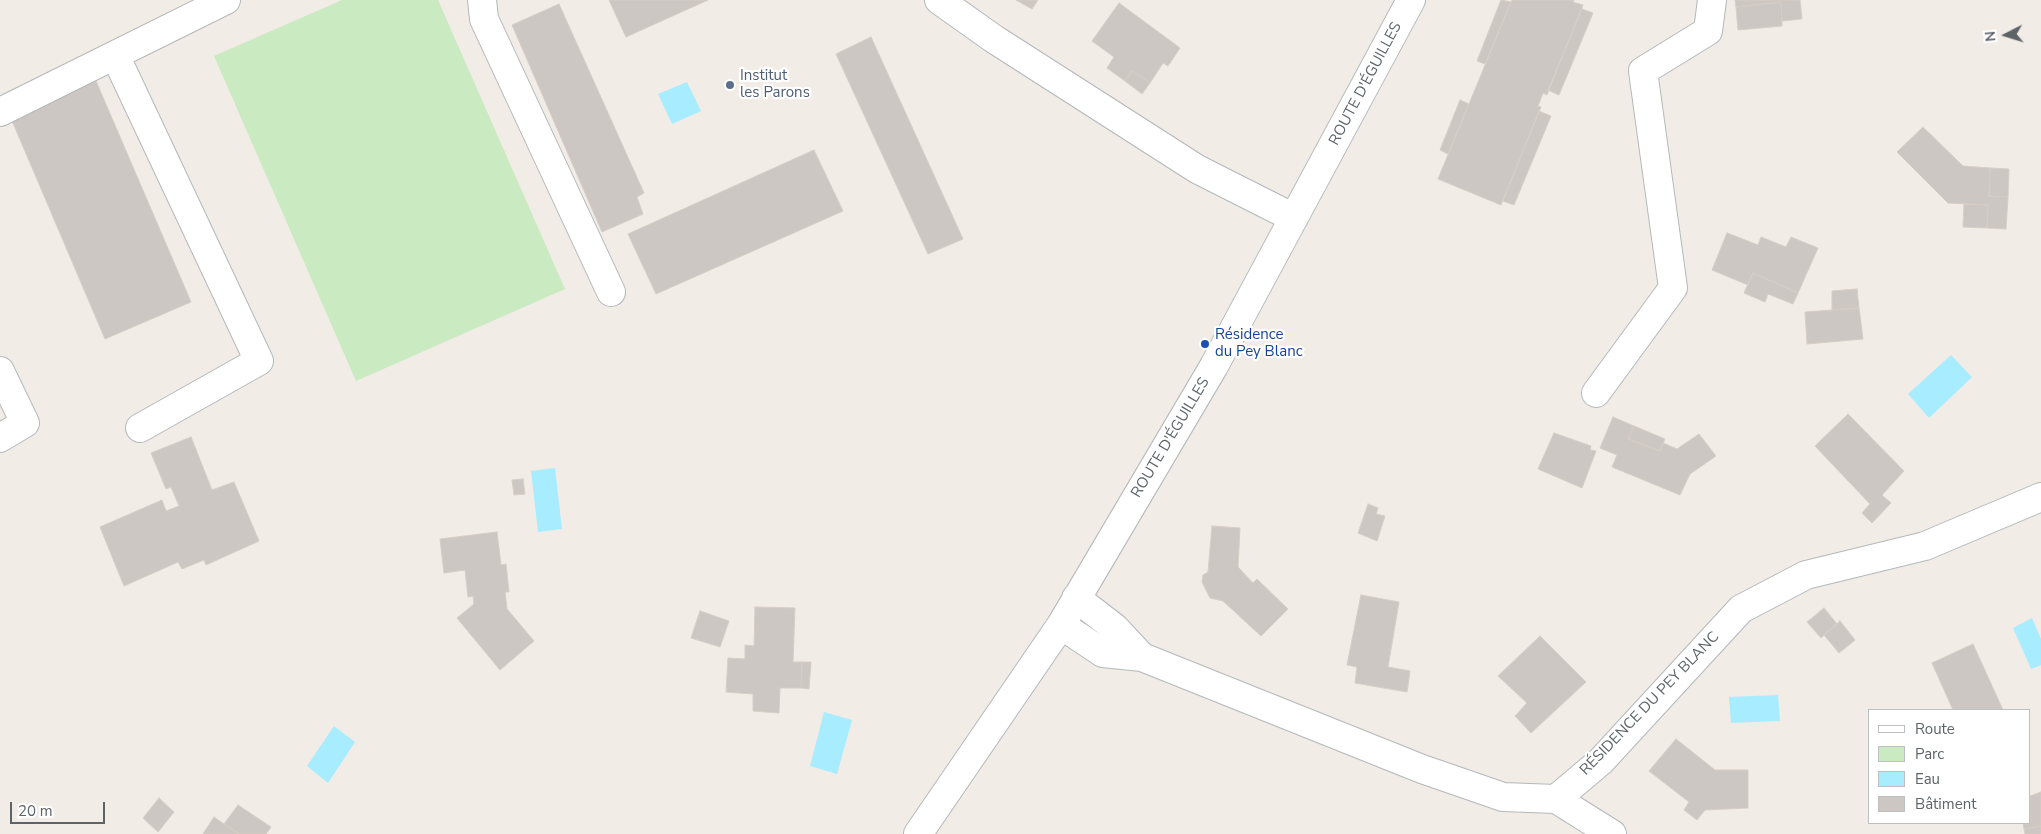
<!DOCTYPE html>
<html>
<head>
<meta charset="utf-8">
<style>
	body { margin:0 }
	#map { position:relative; width:2041px; height:834px; overflow:hidden; background:#f1ece6; font-family:"Nunito Sans",sans-serif }
	canvas { display:block }
	.legend { position:absolute; left:1868px; top:709px; width:162px; height:115px; box-sizing:border-box; background:#fff; border:1px solid #bec1c3; margin:0; padding:6px 9px; list-style:none; font-size:15px; color:#5d6468 }
	.legend li { display:flex; align-items:center; gap:10px; height:25px }
	.legend b { width:25px; border:1px solid #bec1c3 }
	.north { position:absolute; left:1981px; top:10px; width:50px; height:50px; -webkit-text-stroke:4px #fff; paint-order:stroke; rotate:265deg; font-size:14px; font-weight:700; line-height:20px; text-align:center; color:#5d6468 }
	.north::after { content:''; display:block; margin:auto; width:18px; height:22px; background:#5d6468; clip-path:polygon(50% 0,100% 100%,50% 72%,0 100%) }
	.scale { position:absolute; left:10px; top:802px; width:95px; height:22px; box-sizing:border-box; border:2px solid #5d6468; border-top:0; padding-left:6px; font-size:15px; line-height:18px; white-space:nowrap; color:#5d6468; -webkit-text-stroke:4px #fff; paint-order:stroke }
</style>
</head>
<body>
<div id="map">
<canvas width="2041" height="834"></canvas>
<ul class="legend">
<li><b style="height:6px;background:#fff"></b>Route</li>
<li><b style="height:14px;background:#caeac1"></b>Parc</li>
<li><b style="height:14px;background:#a8ecff"></b>Eau</li>
<li><b style="height:14px;background:#ccc7c3"></b>Bâtiment</li>
</ul>
<div class="north">N</div>
<div class="scale">20 m</div>
</div>
<script>
const g = document.querySelector('canvas').getContext('2d');
g.lineJoin = 'round';
function paint(path, color) { g.fillStyle = color; g.fill(path, 'evenodd'); }
const shape = rows => new Path2D(rows.map(r => 'M' + r).join(''));
function stroke(path, color, width, dash) { g.strokeStyle = color; g.lineWidth = width; g.lineCap = dash ? 'butt' : 'round'; g.setLineDash(dash || []); g.stroke(path); }
function write(font, color, halo, rows, align = 'center') {
  g.font = font + ' "Nunito Sans",sans-serif'; g.lineWidth = 4.5; g.setLineDash([]); g.textBaseline = 'middle'; g.strokeStyle = halo; g.fillStyle = color; for (const [text, x, y, turn = 0] of rows) {
    g.save(); g.translate(x, y); g.rotate((+turn || 0) * Math.PI / 180); g.textAlign = isNaN(turn) ? turn : align; if (halo) g.strokeText(text, 0, 0); g.fillText(text, 0, 0); g.restore();
  }
}
paint(shape([
	[342,0,438,0,565,289,356,381,214,56]
]), '#caeac1');
paint(shape([
	[687,82,701,111,672,124,658,94],
	[1951,355,1972,377,1929,418,1908,394],
	[555,468,562,529,538,532,531,471],
	[2032,618,2041,639,2041,665,2031,669,2013,628],
	[1778,695,1780,721,1731,723,1729,697],
	[824,712,852,720,837,774,810,766],
	[334,726,355,742,328,783,307,766]
]), '#a8ecff');
const building = shape([
	[609,0,708,0,626,37,609,0],
	[1016,0,1038,0,1032,9,1016,0],
	[1501,0,1511,2,1485,64,1477,61,1501,0],
	[1512,0,1574,0,1573,2,1583,5,1547,95,1543,93,1538,106,1541,107,1501,205,1438,179,1512,0],
	[1735,0,1800,0,1802,19,1782,21,1781,2,1736,7,1735,0],
	[1781,2,1782,26,1738,30,1736,7,1781,2],
	[1119,3,1180,48,1168,66,1163,63,1150,83,1132,71,1125,81,1107,68,1114,57,1092,41,1119,3],
	[559,4,644,193,637,197,643,214,602,232,512,25,559,4],
	[1582,9,1593,13,1559,95,1548,90,1582,9],
	[871,37,963,239,928,254,836,54,871,37],
	[1132,71,1150,83,1142,94,1125,81,1132,71],
	[96,81,191,302,105,339,10,116,96,81],
	[1460,100,1469,104,1448,154,1440,150,1460,100],
	[1539,111,1551,116,1514,205,1503,201,1539,111],
	[1923,127,1963,166,1990,168,1989,196,2008,197,2006,229,1987,228,1988,205,1948,203,1897,152,1923,127],
	[814,150,843,211,656,294,628,234,814,150],
	[1990,168,2009,169,2008,197,1989,196,1990,168],
	[1964,204,1988,205,1987,228,1963,227,1964,204],
	[1727,233,1758,245,1761,237,1786,247,1791,237,1818,248,1798,293,1753,273,1748,285,1712,270,1727,233],
	[1753,273,1798,293,1793,304,1768,294,1765,302,1744,293,1753,273],
	[1857,289,1859,308,1832,310,1832,291,1857,289],
	[1859,308,1863,339,1807,344,1805,312,1859,308],
	[1848,414,1904,471,1882,495,1891,503,1872,523,1862,513,1870,504,1815,446,1848,414],
	[1613,417,1634,426,1628,439,1660,451,1663,443,1677,449,1699,434,1716,456,1690,474,1680,495,1612,467,1617,455,1600,448,1613,417],
	[1634,426,1665,439,1660,451,1628,439,1634,426],
	[1554,433,1591,446,1590,450,1596,451,1582,488,1538,469,1554,433],
	[191,437,212,490,234,482,259,541,206,565,204,560,182,569,178,562,124,586,100,527,162,500,166,511,179,506,171,487,166,489,151,453,191,437],
	[523,479,525,494,514,495,512,480,523,479],
	[1368,504,1378,508,1376,514,1385,516,1377,541,1358,533,1368,504],
	[1212,526,1240,528,1238,567,1253,583,1257,579,1288,609,1261,636,1223,601,1210,598,1202,582,1203,575,1208,572,1212,526],
	[497,532,501,565,506,564,509,592,505,592,507,609,534,641,500,670,457,618,474,604,473,596,468,597,465,570,444,573,440,539,497,532],
	[1361,595,1399,602,1388,667,1410,671,1407,692,1355,683,1357,667,1347,665,1361,595],
	[755,607,795,608,793,662,802,662,801,688,780,688,779,713,753,711,753,694,726,692,728,658,745,659,745,645,754,646,755,607],
	[1824,608,1837,624,1821,638,1807,622,1824,608],
	[700,611,729,621,720,647,691,638,700,611],
	[1840,621,1855,640,1839,653,1824,635,1840,621],
	[1540,636,1586,682,1531,733,1515,716,1527,703,1498,676,1540,636],
	[1973,644,2003,710,1953,710,1932,663,1973,644],
	[802,662,811,662,809,689,801,688,802,662],
	[1676,739,1715,770,1748,770,1748,808,1705,810,1697,820,1684,810,1689,802,1649,771,1676,739],
	[2041,792,2041,826,2024,829,2023,823,2030,823,2030,796,2041,792],
	[159,798,174,812,158,832,143,818,159,798],
	[238,805,271,827,266,834,239,834,224,824,238,805],
	[214,817,224,824,239,834,203,834,214,817],
	[2041,826,2041,834,2025,834,2024,829,2041,826]
]);
paint(building, '#ccc7c3');
stroke(building, '#d7cdc4', 1);
const minor = shape([
	[482,0,484,19,611,292],
	[939,0,994,39,1197,169,1294,218],
	[115,55,259,361,140,428],
	[0,112,226,0],
	[0,371,25,423,0,438],
	[1596,393,1673,288,1643,71,1708,31,1712,0],
	[1076,598,1115,628,1142,657],
	[1061,625,1103,653,1142,657,1422,769,1503,797,1556,799,1601,761,1741,609,1806,575,1925,546,2041,497],
	[1556,799,1612,834],
	[918,834,1061,625,1214,366,1411,0]
]);
stroke(minor, '#b4b8bc', 30);
stroke(minor, '#fff', 28);
for (const [x, y, r, color] of [
	[730,85,5,"#5c6f8a"],
	[1205,344,5,"#1a4fb4"]
]) { const dot = new Path2D(); dot.arc(x, y, r, 0, 2 * Math.PI); g.fillStyle = color; g.fill(dot); stroke(dot, '#fff', 2); }
write('15px', '#4e5e75', '#fff', [
	["Institut",740,76],
	["les Parons",740,93]
], 'left');
write('15px', '#5d6468', '#fff', [
	["ROUTE D'ÉGUILLES",1366,84,-62],
	["ROUTE D'ÉGUILLES",1171,438,-59],
	["RÉSIDENCE DU PEY BLANC",1650,704,-46]
]);
write('15px', '#164399', '#fff', [
	["Résidence",1215,335],
	["du Pey Blanc",1215,352]
], 'left');
</script>
</body>
</html>
